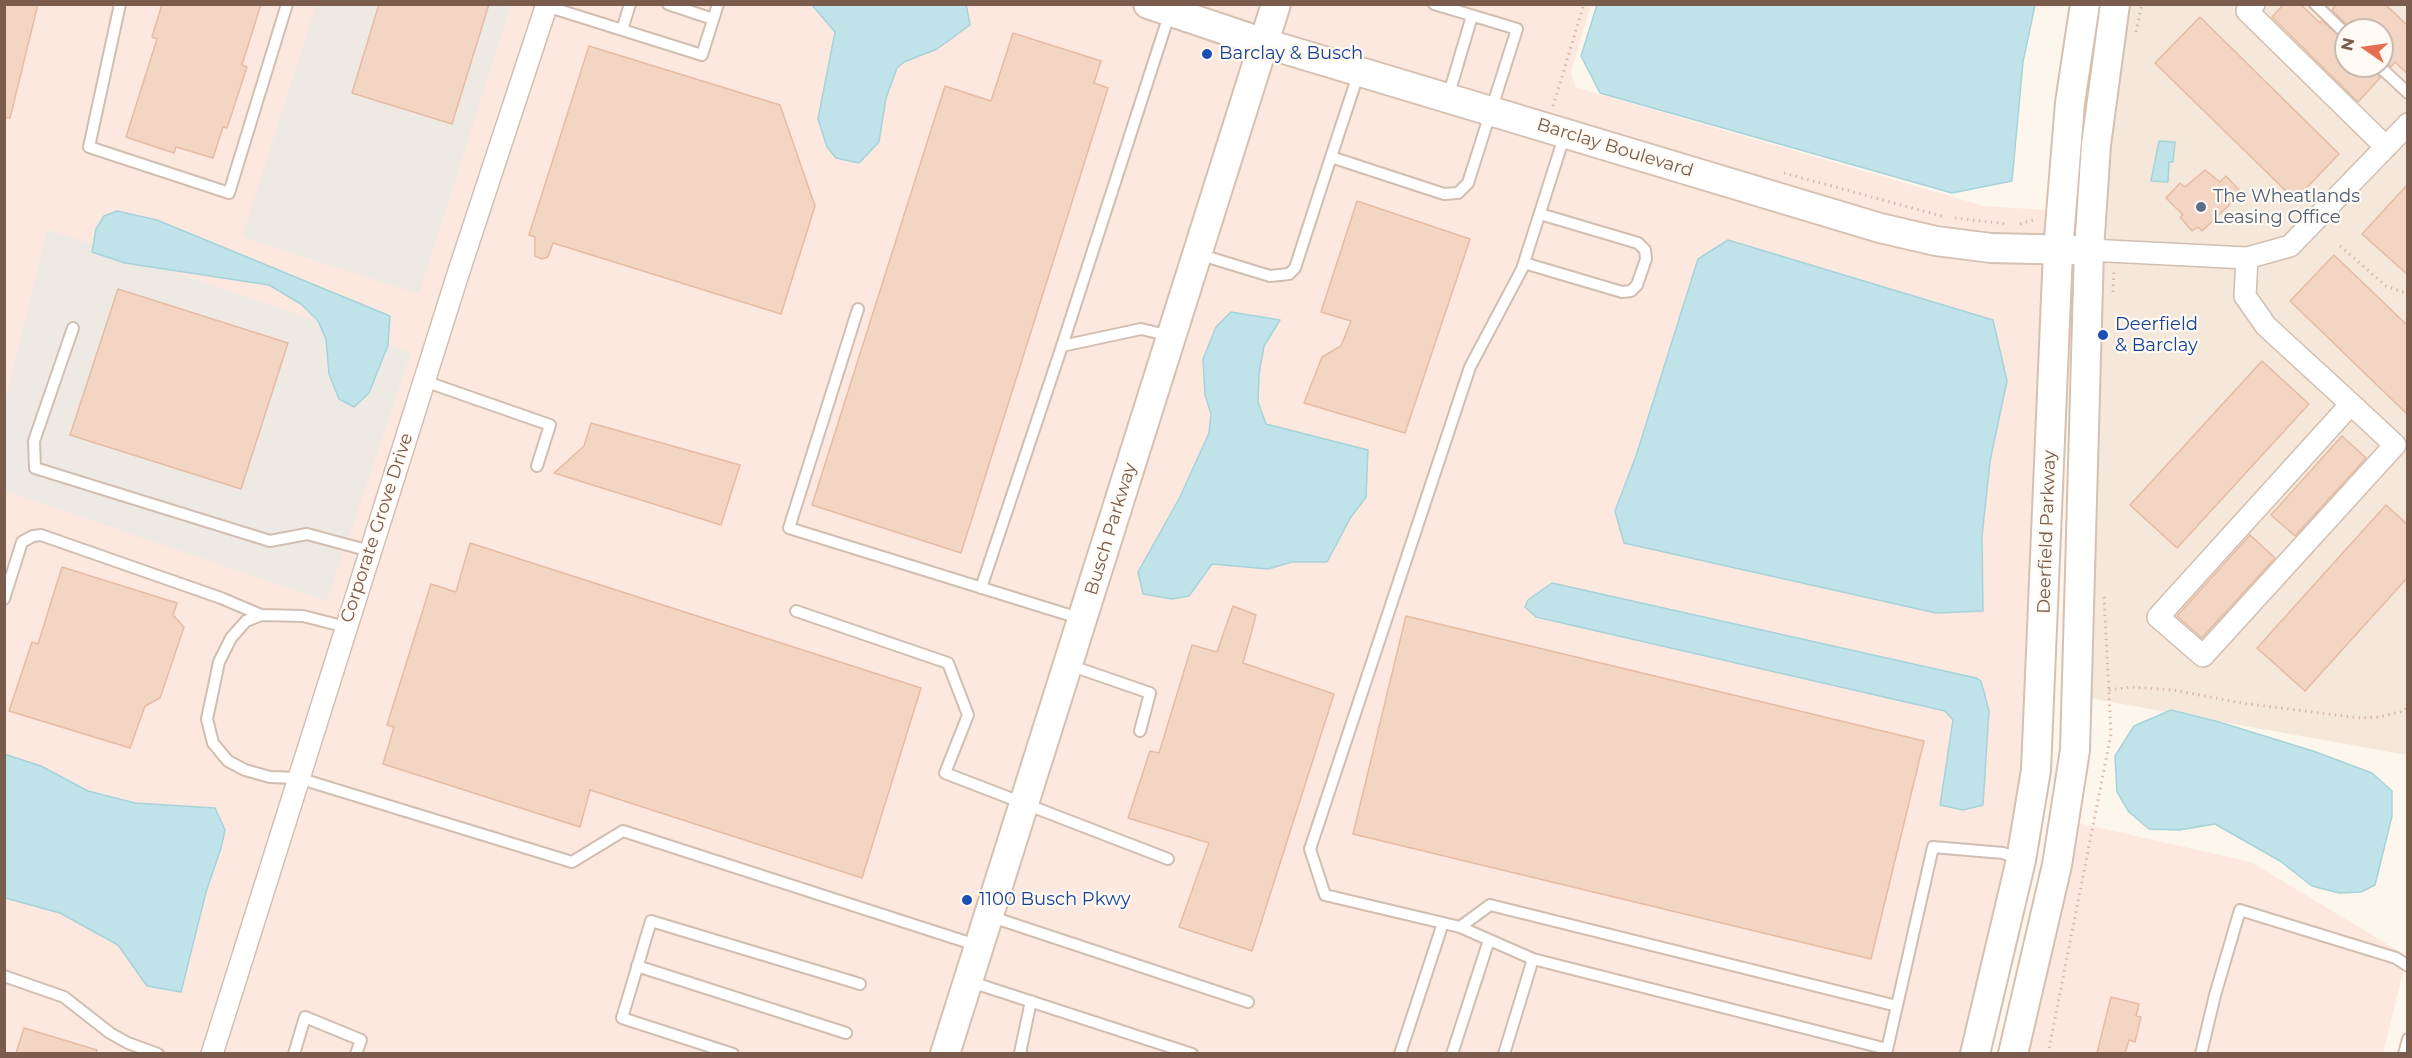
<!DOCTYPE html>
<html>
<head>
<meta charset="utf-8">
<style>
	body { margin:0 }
	#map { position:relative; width:2412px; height:1058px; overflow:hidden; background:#fdf6ec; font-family:Montserrat,sans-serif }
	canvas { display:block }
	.frame { position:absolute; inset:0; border:6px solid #7a5c4d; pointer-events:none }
	.north { position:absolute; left:2334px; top:18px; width:60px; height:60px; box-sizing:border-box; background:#fffaf3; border:2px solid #cabbb1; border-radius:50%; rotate:283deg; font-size:16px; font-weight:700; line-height:24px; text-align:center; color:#7a5c4d }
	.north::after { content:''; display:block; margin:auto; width:21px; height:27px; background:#e76f51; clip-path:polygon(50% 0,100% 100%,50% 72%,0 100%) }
</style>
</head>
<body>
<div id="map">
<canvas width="2412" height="1058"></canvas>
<div class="frame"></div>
<div class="north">N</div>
</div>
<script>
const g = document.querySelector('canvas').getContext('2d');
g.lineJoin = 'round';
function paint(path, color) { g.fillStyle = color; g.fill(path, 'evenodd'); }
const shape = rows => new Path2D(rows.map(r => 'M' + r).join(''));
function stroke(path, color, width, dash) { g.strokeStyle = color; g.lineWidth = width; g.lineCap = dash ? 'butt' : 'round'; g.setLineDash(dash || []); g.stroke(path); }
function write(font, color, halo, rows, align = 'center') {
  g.font = font + ' Montserrat,sans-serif'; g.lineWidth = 4.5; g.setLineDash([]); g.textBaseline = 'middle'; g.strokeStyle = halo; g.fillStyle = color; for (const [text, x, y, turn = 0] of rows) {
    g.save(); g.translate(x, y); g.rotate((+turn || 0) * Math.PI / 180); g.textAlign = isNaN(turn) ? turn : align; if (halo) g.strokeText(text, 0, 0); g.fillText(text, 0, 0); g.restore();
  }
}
paint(shape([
	[2128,5,2407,5,2407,755,2089,698,2102,189],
	[2346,30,2382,30,2382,66,2346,66]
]), '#f5e8da');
paint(shape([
	[5,5,1591,5,1571,72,1575,87,1984,206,2061,211,2024,775,1979,996,1964,1053,5,1054],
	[2074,822,2251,862,2407,956,2383,1053,2023,1054]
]), '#fde8e0');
paint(shape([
	[316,5,511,5,419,294,242,237],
	[47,229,411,353,327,601,5,491,5,403]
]), '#efe9e4');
const water = shape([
	[966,4,970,25,937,49,904,62,897,68,886,98,879,142,859,163,836,158,827,147,818,119,835,32,812,5,966,4],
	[1597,5,2035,5,2023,62,2012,181,1952,193,1600,93,1581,56,1597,5],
	[2159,141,2175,142,2173,162,2169,162,2168,182,2151,181,2159,141],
	[117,211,157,220,390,316,388,345,369,393,354,407,339,399,329,374,326,339,318,321,301,304,269,285,125,263,92,252,96,229,104,216,117,211],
	[1728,240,1993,320,2007,381,1990,461,1982,536,1983,611,1936,613,1624,543,1615,511,1636,456,1698,259,1728,240],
	[1231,312,1280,320,1264,346,1259,374,1258,402,1266,424,1368,450,1366,497,1351,517,1327,562,1292,562,1268,569,1212,564,1189,596,1172,599,1143,594,1138,572,1180,497,1209,433,1211,414,1205,395,1203,359,1216,327,1231,312],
	[1552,583,1976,678,1981,681,1989,711,1983,805,1963,810,1940,805,1953,720,1945,711,1536,617,1525,607,1528,600,1552,583],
	[2171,710,2219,722,2313,751,2372,773,2392,791,2392,816,2375,885,2361,892,2339,893,2312,886,2280,861,2215,824,2179,830,2149,829,2129,812,2117,792,2115,756,2134,726,2171,710],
	[4,754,41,766,88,791,135,803,215,808,225,830,221,848,206,892,181,992,147,986,118,945,60,913,5,898,4,754]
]);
paint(water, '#bfe3e8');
stroke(water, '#a5d3da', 1.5);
const building = shape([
	[4,4,38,4,10,118,4,118,4,4],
	[162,4,261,4,242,65,247,67,227,128,223,127,213,158,176,147,174,153,126,137,157,39,152,37,162,4],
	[379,4,489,4,452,124,352,93,379,4],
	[2284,4,2300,4,2320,23,2322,21,2346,41,2346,66,2372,66,2380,78,2358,102,2272,17,2284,4],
	[2337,4,2385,4,2408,26,2408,74,2395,62,2391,67,2382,59,2382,30,2352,30,2332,10,2337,4],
	[2200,17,2339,154,2295,200,2155,63,2200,17],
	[1013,33,1101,61,1094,83,1108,88,961,553,812,505,945,86,991,101,1013,33],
	[589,46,780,105,815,206,781,314,553,243,548,257,542,259,535,256,535,237,529,235,589,46],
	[2205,170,2220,182,2226,176,2242,193,2202,231,2198,227,2192,231,2180,217,2183,215,2166,198,2180,183,2185,187,2205,170],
	[2408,184,2408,275,2362,234,2408,184],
	[1357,201,1470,239,1405,433,1304,403,1322,357,1341,346,1351,321,1321,312,1357,201],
	[2334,255,2408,326,2408,415,2290,301,2334,255],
	[118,289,288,343,241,489,70,435,118,289],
	[2262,361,2309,404,2177,548,2130,505,2262,361],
	[591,423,740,465,721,525,554,473,584,446,591,423],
	[2342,436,2366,458,2295,536,2271,515,2342,436],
	[2386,505,2408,525,2408,577,2305,691,2257,648,2386,505],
	[2250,535,2275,558,2202,638,2177,616,2250,535],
	[470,543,921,688,862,878,590,790,580,827,383,764,394,727,387,725,431,584,456,592,470,543],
	[62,567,177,603,173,615,184,627,160,698,145,706,130,748,9,711,32,642,38,644,62,567],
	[1233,606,1256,615,1243,663,1334,694,1252,951,1179,927,1209,843,1128,818,1150,751,1159,753,1192,645,1217,652,1233,606],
	[1406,616,1924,741,1871,959,1353,834,1406,616],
	[2111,997,2139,1004,2136,1016,2141,1017,2135,1042,2129,1040,2125,1053,2097,1053,2111,997],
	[24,1028,97,1050,96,1053,16,1053,24,1028]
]);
paint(building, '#f3d5c3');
stroke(building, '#e6bba3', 1.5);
const lane = shape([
	[120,4,89,147,229,193,287,4],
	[668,4,713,19],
	[2315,4,2346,34],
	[546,6,702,55,718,4],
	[622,30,630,4],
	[2379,66,2408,93],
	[1448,97,1472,16],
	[1565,134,1522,269,1470,367,1310,849,1325,895,1460,927,1490,905,1897,1006],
	[1331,157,1359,72],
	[1198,254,1270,276,1289,274,1295,268,1331,157,1444,194,1458,193,1468,183,1517,29,1434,4],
	[1524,263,1622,292,1631,291,1637,285,1646,259,1645,250,1638,243,1540,214],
	[858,309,789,528,1082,619],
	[73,328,34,441,35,468,270,541,307,534,370,551],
	[1062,346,1170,12],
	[424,381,550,425,537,466],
	[981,588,1062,346,1141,329,1171,336],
	[4,599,22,542,33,536,41,535,221,598,261,615],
	[796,611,948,663,968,715,945,773,1168,859],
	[346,627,303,616,261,615,246,621,231,638,219,662,207,719,213,743,228,761,245,770,270,777,298,778,572,862,623,831,979,946],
	[1069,665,1150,693,1140,731],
	[989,916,1248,1002],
	[1460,927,1533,959],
	[637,966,846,1033],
	[4,976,64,997,110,1033,128,1043,158,1054],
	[968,981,1192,1054],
	[294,1054,305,1017,361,1040,356,1054],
	[733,1054,622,1018,651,921,860,984],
	[1022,1054,1020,1053,1031,1001],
	[1400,1054,1443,923],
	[1452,1054,1489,940],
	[1504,1054,1533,959,1887,1049],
	[1886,1054,1933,847,2003,853,2019,859],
	[2201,1054,2215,995,2240,910,2396,958,2408,966],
	[2404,1054,2408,1039]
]);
const street = shape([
	[2254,4,2247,11,2386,147],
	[2089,250,2247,258,2290,246,2408,124],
	[2247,258,2245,296,2266,326,2351,404],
	[2351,404,2395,445,2203,656,2158,617,2351,404],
	[212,1054,458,274,547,4]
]);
const secondary = shape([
	[1148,4,1264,43,1880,228,1936,241,1991,248,2077,250],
	[945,1054,1276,4],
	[1975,1054,2021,860,2036,770,2058,251,2070,103,2085,4],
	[2013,1054,2057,865,2075,750,2089,250,2096,145,2115,4]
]);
stroke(lane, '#d1beb0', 14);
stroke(street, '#d1beb0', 24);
stroke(secondary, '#d6c0b0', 32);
stroke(shape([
	[2136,32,2142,4],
	[1553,106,1584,4],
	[1784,173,1945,217],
	[1955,218,2008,224],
	[2020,224,2033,220],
	[2340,246,2386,286,2408,294],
	[2113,292,2114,268],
	[2109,690,2131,687,2173,690,2242,703,2360,718,2379,717,2404,711,2408,707],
	[2048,1054,2111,734,2104,595]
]), '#d9b8a5', 3, [1.5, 4.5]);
stroke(lane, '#fff', 10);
stroke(street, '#fff', 21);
stroke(secondary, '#fff', 28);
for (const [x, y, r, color] of [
	[1207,54,6,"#1a4fb4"],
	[2201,207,6,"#5c6f8a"],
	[2103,335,6,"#1a4fb4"],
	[967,900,6,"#1a4fb4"]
]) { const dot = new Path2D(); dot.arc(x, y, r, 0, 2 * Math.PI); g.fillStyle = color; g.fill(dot); stroke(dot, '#fffaf3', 2); }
write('18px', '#164399', '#fffaf3', [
	["Barclay & Busch",1219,54],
	["Deerfield",2115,325],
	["& Barclay",2115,346],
	["1100 Busch Pkwy",979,900]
], 'left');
write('18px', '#7a5c4d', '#fffaf3', [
	["Barclay Boulevard",1615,148,17],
	["Corporate Grove Drive",377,528,-72],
	["Busch Parkway",1111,529,-73],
	["Deerfield Parkway",2047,532,-88]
]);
write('18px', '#4e5e75', '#fffaf3', [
	["The Wheatlands",2213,197],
	["Leasing Office",2213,218]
], 'left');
</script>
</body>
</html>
